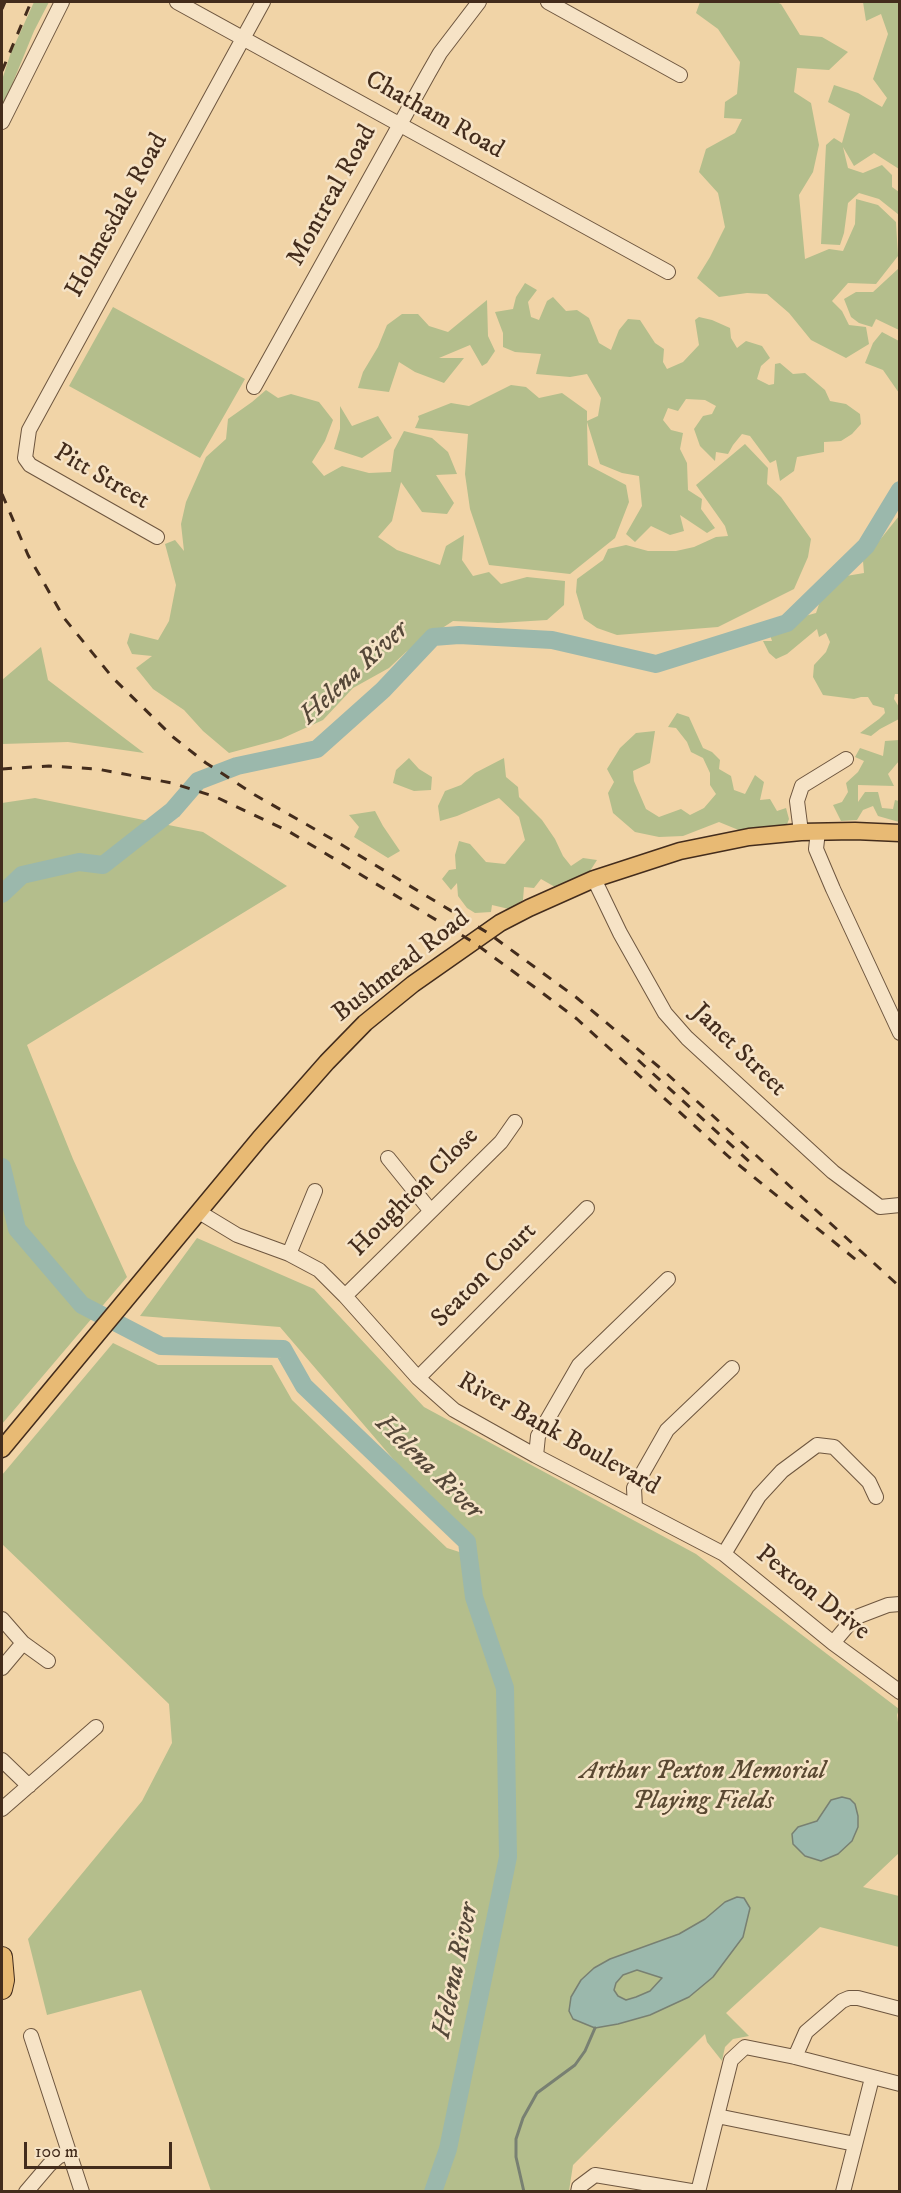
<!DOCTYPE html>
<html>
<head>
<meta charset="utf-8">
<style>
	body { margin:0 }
	#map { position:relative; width:901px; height:2193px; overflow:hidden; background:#f1d4a7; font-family:"IM FELL DW Pica",serif }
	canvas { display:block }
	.frame { position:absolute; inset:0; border:3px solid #432c1c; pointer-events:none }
	.scale { position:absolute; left:24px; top:2142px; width:148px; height:27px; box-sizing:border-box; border:3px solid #432c1c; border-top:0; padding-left:8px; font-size:18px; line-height:21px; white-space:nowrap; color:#432c1c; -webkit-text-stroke:4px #f6e3c6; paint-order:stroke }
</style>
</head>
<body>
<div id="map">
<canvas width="901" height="2193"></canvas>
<div class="frame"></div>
<div class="scale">100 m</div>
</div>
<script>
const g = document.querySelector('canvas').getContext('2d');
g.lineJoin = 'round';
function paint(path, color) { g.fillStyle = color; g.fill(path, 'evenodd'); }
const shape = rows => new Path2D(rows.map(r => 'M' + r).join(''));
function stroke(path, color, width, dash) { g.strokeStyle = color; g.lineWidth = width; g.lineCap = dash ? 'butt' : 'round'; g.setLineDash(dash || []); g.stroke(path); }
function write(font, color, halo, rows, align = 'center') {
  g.font = font + ' "IM FELL DW Pica",serif'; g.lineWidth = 5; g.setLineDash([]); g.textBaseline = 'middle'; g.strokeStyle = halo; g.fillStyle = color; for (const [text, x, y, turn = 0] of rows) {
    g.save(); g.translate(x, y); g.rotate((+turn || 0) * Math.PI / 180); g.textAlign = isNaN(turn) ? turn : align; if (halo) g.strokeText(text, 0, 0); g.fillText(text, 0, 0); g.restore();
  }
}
paint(shape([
	[34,2,49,2,34,31,2,109,2,80,10,55],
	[700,2,776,2,781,4,800,35,822,37,848,52,829,70,797,68,794,92,811,103,819,145,813,172,799,195,805,259,829,249,843,251,855,224,856,199,878,205,896,222,898,256,876,284,848,283,832,301,842,311,849,325,866,327,869,344,846,358,811,340,789,313,767,294,747,293,719,297,697,278,710,257,725,227,718,193,699,172,706,149,735,133,742,119,724,118,725,102,737,94,740,62,718,29,696,13],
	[863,2,899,2,899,169,874,153,854,166,843,147,848,168,863,173,882,165,892,175,892,187,899,192,899,215,879,199,859,193,848,203,844,233,840,245,821,244,826,145,834,138,842,143,850,114,828,102,834,85,858,93,882,107,887,98,873,79,888,34,881,14,866,21],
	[899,268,899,330,876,319,872,327,859,323,851,317,844,299,856,292,873,292],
	[525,283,537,290,528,302,531,317,539,320,547,301,553,297,566,311,577,310,589,318,599,343,611,350,619,330,628,319,640,320,655,343,664,349,663,362,667,369,683,362,699,345,695,320,699,317,712,320,730,328,731,338,737,348,746,341,762,346,770,358,761,366,757,379,769,385,774,384,775,364,780,363,793,374,805,373,825,390,830,401,846,404,860,414,861,424,852,434,841,441,824,442,824,452,797,457,794,471,780,481,776,460,770,463,750,436,742,434,733,445,728,454,716,452,715,461,700,446,694,429,703,416,712,414,716,406,705,400,686,399,678,411,668,408,663,420,671,430,683,433,680,449,687,463,688,490,702,499,701,509,715,528,707,533,680,515,684,531,670,535,651,526,635,542,626,534,642,506,639,476,622,473,600,464,587,422,588,465,626,485,629,502,615,538,570,574,489,565,470,509,465,474,468,434,415,428,419,419,418,416,451,403,469,406,511,385,526,387,539,398,562,393,587,411,587,421,598,416,601,398,587,374,570,377,536,374,541,354,515,352,503,347,503,333,495,312,513,309,516,297],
	[487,300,488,336,495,351,487,363,482,366,470,345,439,358,464,358,444,383,415,372,399,362,389,392,358,388,363,372,378,347,387,325,402,314,418,314,429,326,448,332],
	[113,307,245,379,200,458,69,386],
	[882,332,899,341,899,393,883,370,865,363,873,343],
	[266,390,278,398,291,394,319,402,333,420,325,441,312,462,324,476,342,466,369,473,391,472,394,450,404,431,432,438,448,452,457,474,436,475,454,503,447,514,422,512,401,482,392,521,378,537,397,550,440,565,446,546,464,535,462,560,473,576,489,572,501,584,527,577,565,581,564,605,547,620,498,623,453,621,406,652,389,668,353,688,323,720,281,739,229,753,203,731,184,710,153,689,136,668,152,656,132,654,127,643,130,633,158,640,169,621,176,585,165,544,175,540,184,551,181,524,186,502,206,457,226,439,228,419,252,402],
	[340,406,352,426,378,416,392,438,362,458,334,449,340,429],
	[745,444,768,468,767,484,781,497,811,539,808,557,794,589,718,627,617,635,597,628,584,619,576,592,577,579,603,560,608,549,626,545,648,551,676,551,694,547,716,537,728,536,725,526,696,485],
	[899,516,900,694,895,694,894,699,899,707,899,719,880,729,871,736,860,733,879,719,885,713,884,708,873,705,868,697,861,697,854,699,823,695,813,677,814,665,826,652,830,642,826,633,819,637,817,629,787,654,776,659,769,653,763,641,772,641,770,635,795,626,805,616,816,613,819,604,832,588,846,576,864,573,863,561],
	[41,647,48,680,144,753,68,742,2,744,2,680],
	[677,713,689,717,703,748,712,752,720,760,719,769,731,776,734,790,745,794,755,775,764,782,760,800,770,799,777,811,786,808,789,819,786,827,741,831,719,822,683,836,659,837,635,832,613,813,608,793,614,782,607,769,620,748,636,733,655,731,650,763,633,771,634,781,646,809,659,817,681,809,690,815,704,808,716,794,710,785,710,773,703,758,691,752,687,742,676,728,668,727],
	[899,740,899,761,888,774,894,786,858,785,858,802,865,792,878,792,882,808,893,809,895,800,899,801,899,822,878,816,873,806,863,810,857,820,841,821,833,805,842,802,848,792,846,783,858,772,864,761,855,757,860,748,883,756,885,741],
	[409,758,419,769,432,777,431,790,414,791,393,783,396,770],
	[504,758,506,777,518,787,519,797,542,820,555,839,563,856,571,866,583,858,597,860,590,871,555,887,541,879,534,888,524,887,523,900,509,909,492,905,491,912,475,913,467,908,458,896,457,883,451,890,442,879,449,870,456,869,455,855,459,841,470,844,486,862,505,864,525,840,519,817,499,798,457,816,440,821,438,806,445,791,461,785,475,773],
	[35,798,203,832,287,886,27,1045,73,1159,127,1277,2,1424,2,803],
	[375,811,383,826,400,851,388,858,354,837,359,827,349,815],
	[197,1238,314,1289,424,1407,696,1554,899,1709,897,1715,900,1737,899,1853,863,1887,899,1896,899,1947,820,1927,726,2013,749,2036,733,2039,725,2047,722,2061,707,2042,705,2034,573,2165,569,2191,211,2191,141,1990,47,2015,28,1939,142,1801,172,1743,169,1704,2,1544,2,1475,113,1343,158,1365,272,1365,292,1400,447,1548,478,1558,280,1327,140,1316]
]), '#b4be8c');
const water = shape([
	[842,1797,850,1799,855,1804,858,1816,858,1827,852,1841,838,1854,821,1861,805,1856,793,1844,792,1834,798,1827,817,1821,831,1800,842,1797],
	[737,1897,744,1898,750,1908,743,1937,713,1977,689,1997,650,2015,618,2024,595,2028,573,2019,569,2011,571,1997,581,1980,594,1968,610,1959,679,1934,705,1919,725,1902,737,1897],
	[637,1970,662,1978,650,1991,636,1997,626,2000,618,1996,614,1990,616,1983,623,1975,637,1970]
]);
paint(water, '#9bb8ac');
stroke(water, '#788072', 1.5);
stroke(shape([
	[524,2192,516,2157,516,2139,523,2118,537,2093,575,2065,585,2051,595,2028]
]), '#788072', 3);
stroke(shape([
	[2,894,22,875,79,862,103,865,173,810,198,781,237,766,317,749,383,690,433,637,459,635,552,640,656,664,787,623,866,546,900,490],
	[2,1167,17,1229,82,1305,161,1346,283,1349,304,1386,467,1542,474,1597,505,1688,508,1857,448,2149,433,2192]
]), '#9bb8ac', 18);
const minor = shape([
	[177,2,668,272],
	[548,2,680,75],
	[2,122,62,2],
	[254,387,428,74,440,53,479,2],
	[157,537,30,465,25,458,29,430,263,2],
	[818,831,816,849,833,889,900,1033],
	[801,832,797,801,802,786,846,759],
	[594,879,620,933,665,1013,687,1038,833,1172,880,1207,900,1205],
	[388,1158,430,1210],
	[199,1212,237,1235,289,1254,319,1270,345,1296,418,1378,454,1410,536,1456,724,1554,759,1496,782,1471,817,1445,834,1447,869,1482,876,1497],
	[289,1254,315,1191],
	[345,1296,501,1142,515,1122],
	[418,1378,587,1208],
	[536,1456,538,1436,579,1365,668,1279],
	[635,1507,634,1488,667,1430,732,1368],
	[724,1554,833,1643,900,1692],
	[2,1619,23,1643,48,1661],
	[833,1643,854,1618,888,1605,900,1604],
	[2,1668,23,1643],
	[2,1760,29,1786],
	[2,1809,96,1727],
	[31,2036,82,2192],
	[795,2057,806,2032,842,2001,849,1998,858,1998,900,2009],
	[717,2116,855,2144],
	[26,2192,49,2165,58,2157,69,2152],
	[578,2192,579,2187,595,2175,697,2192],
	[698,2192,731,2060,745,2047,795,2057,900,2084],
	[843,2192,872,2078]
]);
const major = shape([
	[2,1449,260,1138,327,1062,365,1023,413,984,500,923,529,908,594,879,680,851,749,837,801,832,855,831,900,833]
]);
const highway = shape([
	[2,1957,4,1980,2,1989]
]);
stroke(minor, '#6e563f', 16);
stroke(major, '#432c1c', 19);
stroke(highway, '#432c1c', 22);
stroke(minor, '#f6e3c6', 14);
stroke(major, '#e8ba74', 16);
stroke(highway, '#e8ba74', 20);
stroke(shape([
	[2,9,5,2],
	[2,71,31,2],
	[2,494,28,555,64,618,113,678,173,737,206,763,255,795,332,839,488,933,577,998,665,1072,900,1287],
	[2,769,49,766,97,769,172,783,216,797,288,831,473,942,533,986,577,1019,729,1157,860,1263],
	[638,1060,753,1165]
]), '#432c1c', 3, [10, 10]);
write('26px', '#432c1c', '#f6e3c6', [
	["Chatham Road",434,116,29],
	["Montreal Road",333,196,-61],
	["Holmesdale Road",118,216,-61],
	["Pitt Street",101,478,30],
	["Bushmead Road",402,967,-38],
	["Janet Street",738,1051,44],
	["Houghton Close",415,1193,-45],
	["Seaton Court",485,1276,-45],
	["River Bank Boulevard",558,1435,29],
	["Pexton Drive",812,1594,38]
]);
write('italic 26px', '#5a4932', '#f6e3c6', [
	["Arthur Pexton Memorial",703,1773],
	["Playing Fields",703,1803]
]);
write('italic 27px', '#554839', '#f6e3c6', [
	["Helena River",355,674,-43],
	["Helena River",428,1468,44],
	["Helena River",457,1971,-78]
]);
</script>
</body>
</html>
